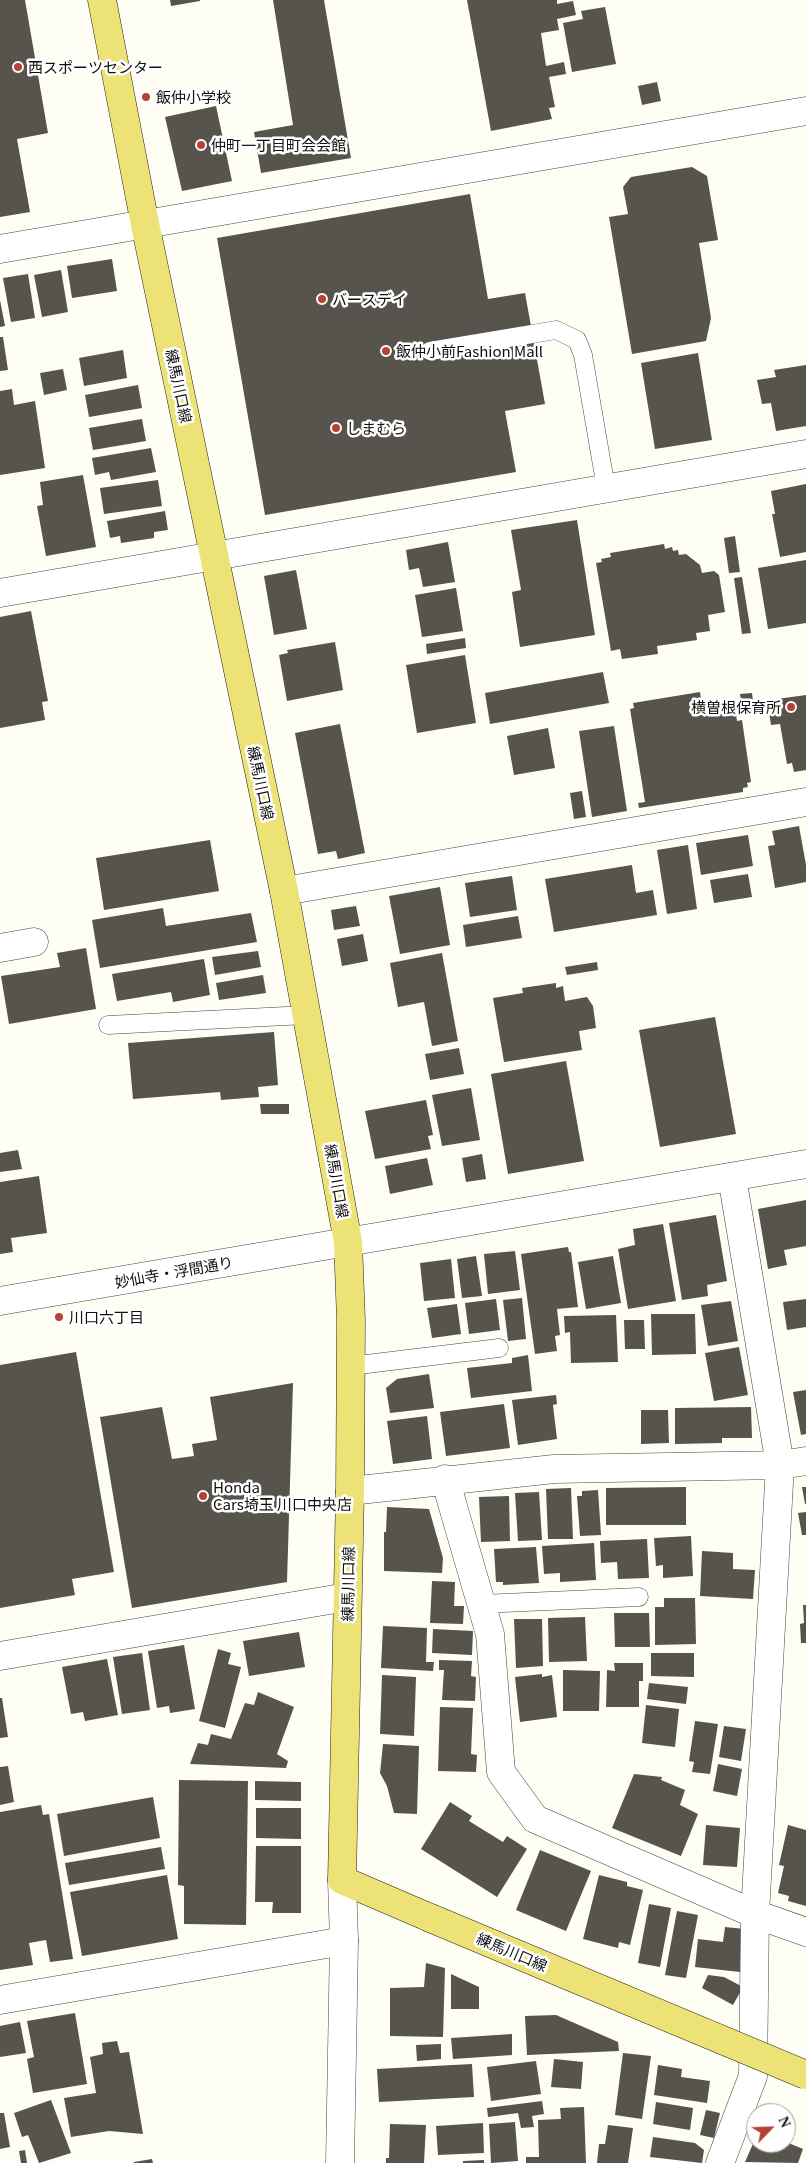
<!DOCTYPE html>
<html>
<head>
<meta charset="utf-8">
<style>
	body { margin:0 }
	#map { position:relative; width:806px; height:2163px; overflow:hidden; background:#fefef4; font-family:Georgia,serif }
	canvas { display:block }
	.north { position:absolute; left:746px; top:2103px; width:50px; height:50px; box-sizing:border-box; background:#fff; border:1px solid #9f9f9f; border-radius:50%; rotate:66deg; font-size:14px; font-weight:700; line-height:20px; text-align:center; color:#101010 }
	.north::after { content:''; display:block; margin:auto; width:18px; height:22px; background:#b44334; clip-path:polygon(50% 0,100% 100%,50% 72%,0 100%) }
</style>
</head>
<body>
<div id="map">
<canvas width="806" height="2163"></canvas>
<div class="north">N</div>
</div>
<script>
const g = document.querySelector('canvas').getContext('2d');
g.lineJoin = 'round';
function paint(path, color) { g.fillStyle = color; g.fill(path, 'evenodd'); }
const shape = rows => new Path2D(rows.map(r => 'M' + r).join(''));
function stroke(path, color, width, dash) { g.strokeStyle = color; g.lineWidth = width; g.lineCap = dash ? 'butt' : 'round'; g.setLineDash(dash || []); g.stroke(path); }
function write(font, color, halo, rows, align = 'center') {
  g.font = font + ' Georgia,"Noto Sans JP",serif'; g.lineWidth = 5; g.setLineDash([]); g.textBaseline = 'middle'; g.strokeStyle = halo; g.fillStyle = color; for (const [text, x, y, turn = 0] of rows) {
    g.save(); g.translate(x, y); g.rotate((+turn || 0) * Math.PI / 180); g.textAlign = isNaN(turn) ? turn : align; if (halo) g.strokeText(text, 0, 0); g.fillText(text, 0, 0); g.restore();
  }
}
paint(shape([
	[0,0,25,0,48,133,17,139,30,212,0,217],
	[170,0,200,0,200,1,171,6],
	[273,0,324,0,351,158,261,173,254,132,293,125],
	[467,0,557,0,557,4,573,1,576,15,557,19,559,30,541,33,546,66,564,62,566,74,549,77,555,107,549,108,552,119,491,131],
	[605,7,616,64,572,72,563,23,583,19,581,11],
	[657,82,661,101,642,105,638,86],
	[216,106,232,181,182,191,165,117],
	[692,167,707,176,718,240,699,243,711,318,706,341,632,354,609,217,628,214,623,187,631,177],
	[470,194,488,299,525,293,545,404,505,411,516,472,265,515,217,238],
	[112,259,117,291,72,298,67,266],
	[61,270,68,312,42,317,34,275],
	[28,274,35,318,11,322,3,278],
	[0,300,5,326,0,327],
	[0,337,3,337,8,370,0,371],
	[123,350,127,378,84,386,79,358],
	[698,353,712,440,655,449,641,363],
	[806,365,806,426,776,431,771,403,762,404,757,380,776,377,774,370],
	[63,369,67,390,44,395,40,373],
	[138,385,142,408,89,417,85,395],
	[12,389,14,405,35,401,45,468,0,475,0,391],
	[142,419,146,441,93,450,89,428],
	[151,448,156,472,111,480,109,472,95,475,92,458],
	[83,475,96,547,46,556,37,506,43,505,40,482],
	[158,480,162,506,104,514,100,488],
	[806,484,806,552,780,557,772,514,775,514,771,491],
	[165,511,168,530,154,532,154,538,121,543,120,536,110,538,107,521],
	[577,520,595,635,520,647,512,592,521,590,511,530],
	[735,536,740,572,729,573,724,538],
	[448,542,455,582,423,587,419,568,409,570,406,550],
	[664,544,665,549,672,547,673,551,678,550,679,555,686,554,700,565,702,573,714,571,719,575,725,612,708,615,710,631,696,633,697,640,657,646,658,654,622,659,620,649,611,651,596,563,602,562,601,559,611,557,610,553],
	[806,560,806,623,768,629,758,568],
	[296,570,307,629,274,635,264,576],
	[742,577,751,633,742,634,734,578],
	[456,588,463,631,422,637,415,595],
	[31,611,48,701,42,702,45,720,0,728,0,617],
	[465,638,466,648,427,654,426,644],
	[335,642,343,690,287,701,279,655,288,653,287,650],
	[465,655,476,723,417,733,406,665],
	[603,672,609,703,490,724,485,693],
	[700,692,702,707,728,703,732,707,733,715,736,714,737,721,742,720,751,782,747,783,748,787,743,788,743,792,639,808,638,803,645,802,630,709,634,708,633,703],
	[752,693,754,711,743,713,740,694],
	[806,695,806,770,794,772,792,763,787,764,780,724,771,725,768,706,777,699],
	[340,724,365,853,338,859,336,851,318,854,295,733],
	[614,726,627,811,592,817,579,731],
	[548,728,555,768,514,775,507,736],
	[582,791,586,817,574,819,570,793],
	[799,826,806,865,806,882,775,888,768,846,775,845,772,831],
	[748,835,753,866,701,875,696,843],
	[210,840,219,891,104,910,96,858],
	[688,845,697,909,667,914,657,850],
	[632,865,636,893,653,890,657,915,554,932,545,879],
	[748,874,752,897,714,903,710,880],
	[512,876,517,910,470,917,465,883],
	[440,887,450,945,400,954,389,896],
	[356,906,360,926,334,930,331,910],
	[163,908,166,926,251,913,257,942,100,968,92,920],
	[518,916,522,938,466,947,463,925],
	[363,934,368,961,342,966,337,939],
	[86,948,96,1009,9,1024,1,976,60,967,57,953],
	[258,951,261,967,215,975,212,957],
	[442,953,458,1041,432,1046,424,1002,398,1007,390,963],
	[204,959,210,995,173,1002,171,992,117,1001,112,974],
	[597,962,598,970,567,975,565,967],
	[263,975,266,993,219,1000,216,983],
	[556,983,556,988,563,986,565,1001,587,997,593,1006,596,1028,579,1031,582,1050,504,1062,493,998,523,993,522,988],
	[715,1017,736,1134,660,1147,639,1030],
	[274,1032,278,1085,258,1087,259,1097,221,1100,220,1092,133,1099,128,1043],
	[459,1048,464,1074,430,1080,425,1054],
	[566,1061,584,1161,508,1174,491,1074],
	[471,1088,480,1140,442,1146,432,1095],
	[426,1100,433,1135,428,1136,431,1149,375,1159,365,1111],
	[260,1104,289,1104,289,1114,261,1114],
	[18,1150,22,1169,0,1172,0,1153],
	[482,1154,486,1179,466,1182,462,1158],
	[427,1158,433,1185,390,1194,385,1166],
	[39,1176,47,1233,11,1238,13,1252,0,1254,0,1182],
	[806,1200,806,1246,784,1250,787,1265,768,1269,758,1209],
	[716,1215,727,1281,707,1285,708,1296,682,1300,669,1223],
	[663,1224,676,1301,628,1309,618,1249,635,1245,633,1229],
	[568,1247,569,1252,571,1252,578,1307,557,1309,560,1335,555,1336,557,1351,535,1354,521,1254],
	[515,1251,520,1290,488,1294,484,1254],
	[476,1256,482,1296,462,1298,457,1259],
	[613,1256,621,1303,586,1309,578,1262],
	[451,1259,455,1298,424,1301,420,1263],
	[522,1298,526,1339,508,1341,503,1300],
	[496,1299,500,1330,469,1334,465,1303],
	[806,1299,806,1327,787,1330,783,1302],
	[731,1301,738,1341,708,1346,701,1305],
	[457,1304,461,1334,432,1338,427,1308],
	[651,1314,695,1314,696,1354,652,1355],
	[616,1315,618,1362,571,1363,570,1332,565,1333,564,1316],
	[624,1320,644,1320,645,1349,625,1349],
	[739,1347,748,1395,714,1401,705,1353],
	[76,1352,114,1572,72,1579,75,1595,0,1608,0,1365],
	[528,1355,532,1391,471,1398,467,1368,512,1363,512,1358],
	[429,1374,434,1408,390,1413,386,1388,397,1379],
	[293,1383,287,1582,132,1608,100,1417,162,1407,172,1459,194,1456,192,1444,217,1440,210,1397],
	[806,1390,806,1434,801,1435,793,1392],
	[556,1395,557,1404,553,1405,557,1439,518,1445,512,1400],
	[504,1404,510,1448,446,1456,440,1412],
	[751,1407,752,1438,722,1438,722,1443,675,1444,675,1408],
	[641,1410,668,1410,669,1443,641,1444],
	[427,1416,432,1459,393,1464,387,1421],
	[686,1487,686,1525,606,1525,606,1488],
	[802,1487,806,1487,806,1504,805,1504],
	[571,1488,573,1539,548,1539,546,1489],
	[598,1490,601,1535,580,1536,577,1496,582,1496,582,1491],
	[539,1492,542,1540,518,1541,515,1493],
	[509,1496,510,1541,481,1542,479,1497],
	[387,1507,429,1509,443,1558,442,1573,384,1571,384,1532,386,1532],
	[806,1512,806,1535,802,1535,798,1513],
	[691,1536,693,1576,663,1578,663,1565,656,1566,654,1538],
	[647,1539,649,1578,618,1579,617,1562,601,1563,600,1541],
	[594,1543,596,1580,560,1582,560,1573,544,1574,542,1546],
	[536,1547,539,1583,503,1585,503,1582,496,1582,494,1549],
	[702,1551,733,1553,733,1569,755,1570,753,1599,700,1596],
	[432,1581,455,1582,454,1606,464,1606,463,1624,430,1623],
	[664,1598,695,1598,696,1644,655,1645,655,1607,664,1607],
	[803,1605,806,1605,806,1643,801,1643,800,1624,804,1623],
	[614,1613,649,1613,650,1647,615,1647],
	[585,1617,587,1661,549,1662,548,1618],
	[514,1619,542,1619,543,1666,516,1668],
	[383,1626,427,1628,426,1662,434,1662,433,1671,381,1668],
	[433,1629,473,1631,472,1655,432,1653],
	[299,1632,305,1667,249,1676,243,1641],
	[184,1645,195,1709,170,1713,169,1706,157,1708,148,1651],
	[218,1649,231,1653,228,1664,241,1667,225,1728,199,1721],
	[142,1653,150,1710,122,1714,113,1657],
	[651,1653,694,1653,694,1677,651,1676],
	[107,1659,118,1715,85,1721,83,1712,71,1714,62,1667],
	[439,1660,472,1661,471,1676,476,1677,475,1701,442,1700,444,1670,439,1670],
	[614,1663,643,1663,643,1681,639,1681,639,1707,606,1707,607,1670,615,1671],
	[563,1670,600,1671,599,1711,563,1711],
	[542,1674,542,1677,552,1675,557,1717,520,1722,515,1677],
	[382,1675,416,1677,414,1736,380,1734],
	[649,1683,688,1687,686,1704,647,1699],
	[258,1692,294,1707,277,1754,288,1761,286,1768,190,1764,198,1743,208,1745,211,1734,231,1739,245,1703,254,1705],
	[0,1698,2,1698,8,1737,0,1738],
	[646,1705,679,1709,675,1747,642,1743],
	[440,1707,473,1708,471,1754,477,1755,476,1772,438,1771],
	[695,1721,718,1724,710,1774,692,1772,694,1762,689,1761],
	[724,1726,746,1729,741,1761,719,1757],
	[383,1744,419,1746,417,1814,394,1813,387,1786,380,1773],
	[718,1764,742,1769,737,1796,713,1791],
	[8,1766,14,1802,0,1805,0,1767],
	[634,1774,662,1777,661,1780,685,1790,680,1805,698,1814,681,1856,612,1828],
	[179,1780,248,1781,246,1925,184,1924,184,1886,178,1885],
	[255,1781,301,1782,301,1801,255,1800],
	[153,1797,160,1838,64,1856,57,1814],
	[450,1802,472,1816,469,1821,503,1842,507,1836,527,1849,497,1897,421,1849],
	[41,1805,43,1815,49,1814,73,1959,50,1962,46,1940,29,1943,33,1965,0,1970,0,1812],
	[256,1808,301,1808,301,1839,256,1838],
	[706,1825,740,1828,737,1867,703,1865],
	[788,1825,806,1830,806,1906,788,1901,789,1896,778,1893,784,1866,779,1865],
	[256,1846,301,1846,301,1913,272,1913,273,1902,255,1902],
	[161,1847,165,1869,69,1885,65,1863],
	[540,1850,591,1871,566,1931,516,1910],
	[167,1875,178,1939,82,1956,70,1892],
	[599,1875,627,1882,627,1886,643,1890,630,1945,619,1942,618,1948,583,1939],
	[649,1904,671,1908,660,1967,638,1963],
	[677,1911,698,1915,686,1978,665,1975],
	[725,1927,745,1929,740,1972,695,1967,698,1939,723,1942],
	[426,1963,445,1968,443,2037,390,2036,390,1988,424,1987],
	[451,1974,479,1987,479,2009,451,2009],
	[708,1975,724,1977,743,1987,733,2005,702,1988],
	[75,2013,87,2084,33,2093,27,2059,34,2057,27,2021],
	[556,2015,618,2042,619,2051,527,2055,525,2016],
	[20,2022,26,2053,0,2057,0,2026],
	[512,2034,512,2055,453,2059,451,2038],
	[117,2041,120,2053,129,2052,143,2134,109,2131,71,2137,64,2098,96,2093,90,2057,103,2054,102,2043],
	[441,2044,441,2059,417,2061,416,2045],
	[623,2053,651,2056,642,2119,615,2115],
	[554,2059,583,2062,581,2089,551,2087],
	[536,2061,541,2094,491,2101,487,2067],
	[472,2064,474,2097,379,2102,377,2069],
	[658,2065,682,2069,681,2077,710,2081,707,2103,654,2095],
	[51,2100,71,2153,39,2163,28,2135,22,2137,14,2113],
	[542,2101,544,2114,532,2116,534,2127,521,2128,518,2113,488,2117,487,2108],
	[656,2102,693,2108,690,2130,653,2124],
	[584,2107,586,2163,526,2163,526,2157,539,2157,538,2120,561,2119,560,2108],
	[706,2110,720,2113,714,2138,700,2135],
	[0,2113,4,2113,10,2147,0,2149],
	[515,2122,518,2161,491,2163,489,2124],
	[483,2123,484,2153,438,2155,436,2126],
	[390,2124,426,2125,424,2163,386,2163,386,2158,389,2158],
	[608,2125,633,2128,628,2163,597,2163,599,2144,605,2144],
	[653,2137,695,2143,704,2150,702,2163,650,2157],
	[756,2137,756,2143,786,2142,803,2149,798,2163,745,2162],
	[25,2150,27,2163,21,2163,19,2151],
	[152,2159,153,2163,134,2163,134,2162],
	[484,2160,484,2163,463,2163,463,2161]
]), '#57534d');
const service = shape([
	[430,351,556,330,577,340,583,355,606,488],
	[108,1025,306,1015],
	[350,1366,499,1348],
	[481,1604,639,1597]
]);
const minor = shape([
	[0,593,806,454],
	[284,891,806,802],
	[0,948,34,942],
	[445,1479,490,1634,501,1772,535,1819,755,1914,806,1932],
	[350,1491,554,1469,780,1465,806,1461],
	[0,1656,347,1597],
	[0,2000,344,1941],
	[720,2163,753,2076,755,1914,780,1465,732,1177]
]);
const tertiary = shape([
	[0,249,806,111],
	[0,1301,806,1164],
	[340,2163,344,1941,342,1880]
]);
const primary = shape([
	[102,0,145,224,284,891,348,1242,351,1320,350,1491,342,1880,428,1917]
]);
stroke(service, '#434343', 19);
stroke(minor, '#434343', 29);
stroke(tertiary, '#434343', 29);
stroke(primary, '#212121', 29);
stroke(service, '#fff', 18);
stroke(minor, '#fff', 28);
stroke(tertiary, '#fff', 28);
stroke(primary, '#ece276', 28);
const primaryBridge = shape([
	[428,1917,806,2075]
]);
stroke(primaryBridge, '#212121', 29, []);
stroke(primaryBridge, '#ece276', 28);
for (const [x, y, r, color] of [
	[18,67,5,"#b44334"],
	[146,97,5,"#b44334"],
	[201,145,5,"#b44334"],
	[322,299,5,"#b44334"],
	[386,351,5,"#b44334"],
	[336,428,5,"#b44334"],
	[791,707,5,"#b44334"],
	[59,1317,5,"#b44334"],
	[203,1496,5,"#b44334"]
]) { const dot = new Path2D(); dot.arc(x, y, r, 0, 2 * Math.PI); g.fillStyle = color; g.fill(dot); stroke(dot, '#fff', 2); }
write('15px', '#101010', '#fff', [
	["西スポーツセンター",28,67],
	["飯仲小学校",156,97],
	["仲町一丁目町会会館",211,145],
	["バースデイ",332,299],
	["飯仲小前Fashion Mall",396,351],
	["しまむら",346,428],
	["横曽根保育所",781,707,"right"],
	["川口六丁目",69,1317],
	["Honda",213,1487],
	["Cars埼玉 川口中央店",213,1504]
], 'left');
write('15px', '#101010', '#fff', [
	["練馬川口線",179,386,78],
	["練馬川口線",261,783,78],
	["練馬川口線",337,1181,80],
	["妙仙寺・浮間通り",174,1272,-10],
	["練馬川口線",348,1584,-89],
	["練馬川口線",512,1952,23]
]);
</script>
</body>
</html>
